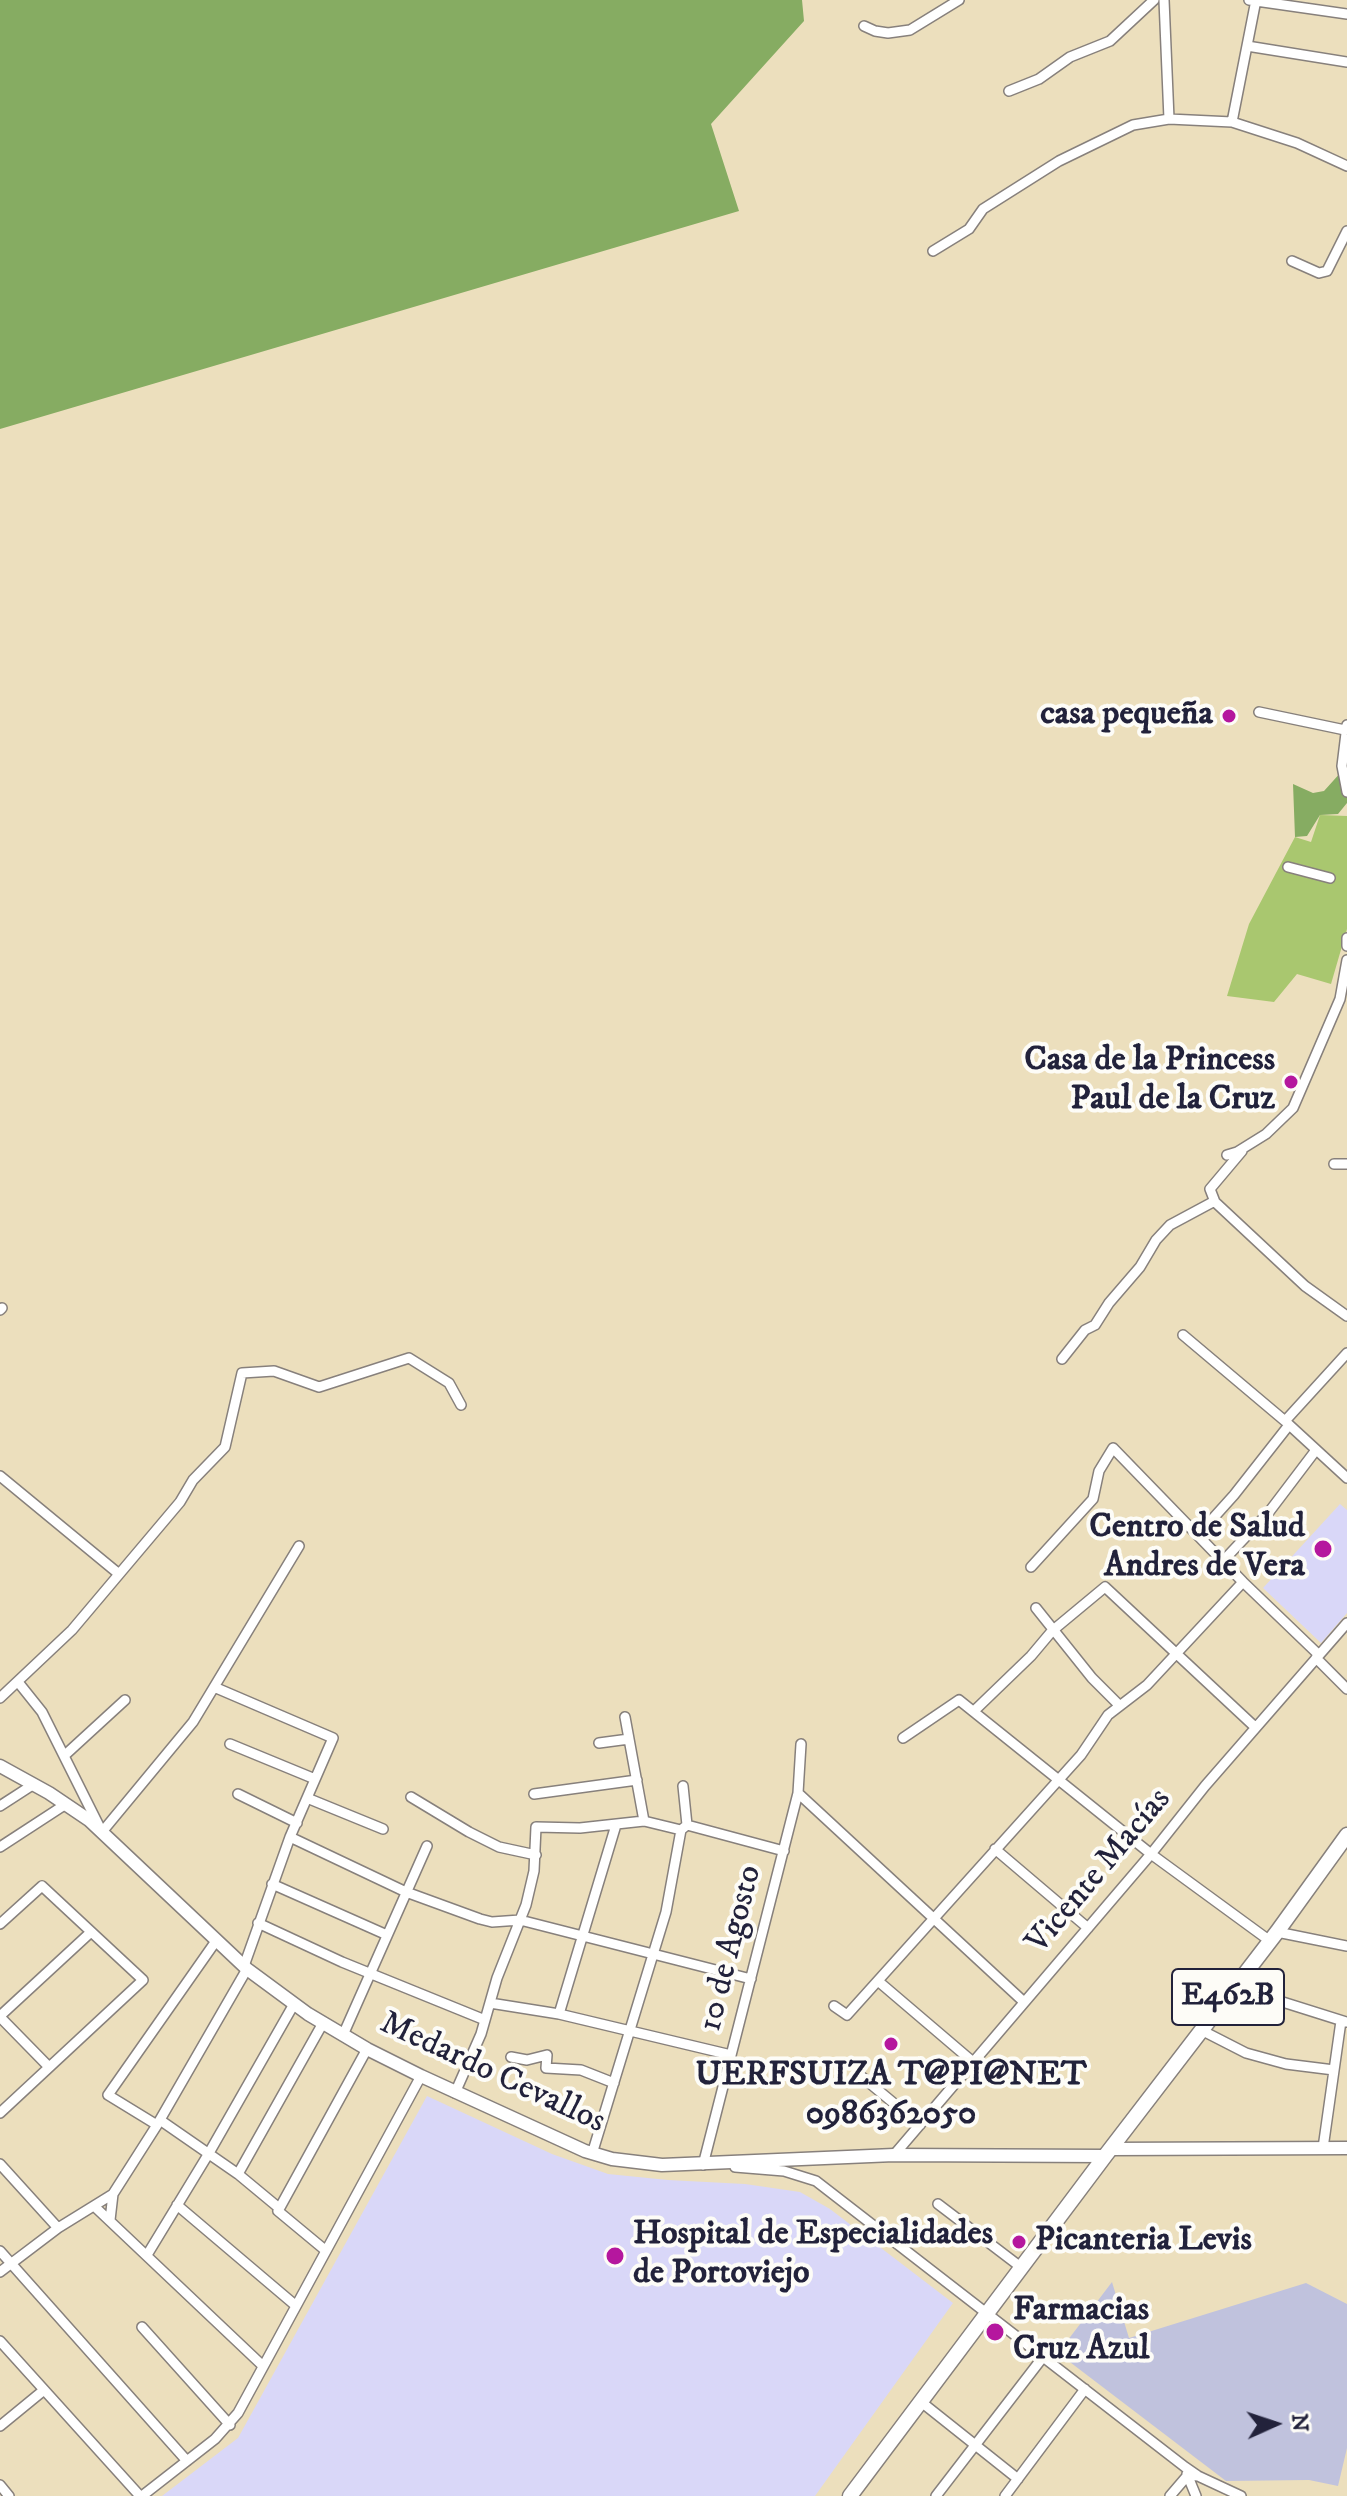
<!DOCTYPE html>
<html>
<head>
<meta charset="utf-8">
<style>
	body { margin:0 }
	#map { position:relative; width:1347px; height:2496px; overflow:hidden; background:#ecdfbd; font-family:"IM FELL DW Pica",serif }
	canvas { display:block }
	.north { position:absolute; left:1235px; top:2384px; width:80px; height:80px; -webkit-text-stroke:6px #fdfcf7; paint-order:stroke; rotate:87deg; font-size:22px; font-weight:700; line-height:32px; text-align:center; color:#22223b }
	.north::after { content:''; display:block; margin:auto; width:28px; height:36px; background:#22223b; clip-path:polygon(50% 0,100% 100%,50% 72%,0 100%) }
</style>
</head>
<body>
<div id="map">
<canvas width="1347" height="2496"></canvas>
<div class="north">N</div>
</div>
<script>
const g = document.querySelector('canvas').getContext('2d');
g.lineJoin = 'round';
function paint(path, color) { g.fillStyle = color; g.fill(path, 'evenodd'); }
const shape = rows => new Path2D(rows.map(r => 'M' + r).join(''));
function stroke(path, color, width, dash) { g.strokeStyle = color; g.lineWidth = width; g.lineCap = dash ? 'butt' : 'round'; g.setLineDash(dash || []); g.stroke(path); }
function write(font, color, halo, rows, align = 'center') {
  g.font = font + ' "IM FELL DW Pica",serif'; g.lineWidth = 8; g.setLineDash([]); g.textBaseline = 'middle'; g.strokeStyle = halo; g.fillStyle = color; for (const [text, x, y, turn = 0] of rows) {
    g.save(); g.translate(x, y); g.rotate((+turn || 0) * Math.PI / 180); g.textAlign = isNaN(turn) ? turn : align; if (halo) g.strokeText(text, 0, 0); g.fillText(text, 0, 0); g.restore();
  }
}
paint(shape([
	[1340,1504,1347,1510,1347,1613,1321,1643,1263,1588],
	[427,2096,552,2154,608,2174,668,2180,745,2184,800,2192,830,2209,953,2303,815,2496,162,2496,238,2438]
]), '#d9d7f8');
paint(shape([
	[1112,2282,1129,2338,1306,2283,1347,2304,1347,2448,1338,2486,1309,2480,1226,2481,1058,2353]
]), '#c0c2dd');
paint(shape([
	[1320,815,1347,816,1347,929,1331,984,1297,974,1274,1002,1227,996,1249,924,1295,837,1311,842]
]), '#a9c76f');
paint(shape([
	[0,0,802,0,804,21,711,124,739,211,0,429],
	[1342,771,1347,780,1347,803,1338,814,1320,815,1307,836,1295,837,1293,784,1313,793,1324,791]
]), '#86ac62');
const street = shape([
	[1164,0,1169,119],
	[1249,0,1347,14],
	[864,26,875,31,888,33,910,30,959,0],
	[1247,46,1347,62],
	[1009,91,1039,79,1070,57,1110,41,1154,0],
	[1232,122,1256,0],
	[933,251,969,229,983,209,1059,161,1133,125,1169,119,1232,122,1297,143,1347,166],
	[1292,261,1319,273,1327,271,1347,231],
	[1259,712,1345,730],
	[1347,725,1342,766,1347,792],
	[1288,867,1330,878],
	[1347,938,1347,946],
	[1227,1155,1237,1152,1266,1134,1293,1108,1340,999,1347,960],
	[1334,1164,1347,1164],
	[1215,1202,1210,1189,1242,1151],
	[0,1310,2,1308],
	[1183,1335,1285,1421,1347,1478],
	[1062,1359,1085,1330,1095,1325,1109,1303,1140,1267,1156,1240,1170,1225,1211,1203,1215,1202,1305,1286,1347,1316],
	[1285,1421,1347,1353],
	[0,1476,119,1574],
	[1198,1535,1234,1495,1289,1425],
	[1223,1561,1269,1512,1316,1450],
	[1031,1567,1093,1499,1099,1471,1113,1448,1243,1582,1319,1655],
	[1036,1608,1092,1678,1119,1705],
	[1316,1658,1347,1689],
	[18,1682,42,1712,102,1832,193,1722,299,1546],
	[214,1687,333,1738,290,1837,244,1966],
	[0,1698,72,1630,180,1502,193,1480,225,1447,242,1373,274,1371,319,1387,409,1358,449,1383,461,1405],
	[974,1711,1031,1656,1052,1631,1105,1587,1255,1727],
	[625,1717,644,1821],
	[903,1738,959,1700,1151,1854,1270,1941],
	[599,1743,629,1739],
	[230,1744,315,1779],
	[65,1755,125,1700],
	[683,1786,687,1825],
	[798,1793,1024,2002],
	[238,1794,297,1823],
	[534,1794,637,1780],
	[411,1797,469,1832,499,1847,536,1855],
	[307,1798,383,1829],
	[0,1806,34,1784],
	[290,1837,406,1892,480,1919,492,1922,520,1920,751,1979],
	[0,1847,66,1804],
	[995,1849,1088,1928],
	[272,1884,387,1935],
	[258,1923,342,1962,485,2020],
	[0,1924,42,1886,143,1980,0,2113],
	[1277,1932,1347,1946],
	[878,1981,973,2062],
	[1235,1987,1346,2022],
	[490,2003,559,2014,731,2055],
	[834,2006,847,2015,1081,1755,1108,1715,1147,1685,1243,1582],
	[559,2014,616,1825],
	[0,2016,91,1932],
	[0,2017,49,2067],
	[1203,2031,1246,2053,1286,2064,1334,2070],
	[343,2035,427,1846],
	[511,2057,527,2060,547,2055,546,2068,581,2070,614,2083],
	[861,2076,920,2125],
	[455,2093,481,2034,497,1978,526,1905,534,1871,536,1827,580,1828,644,1821,681,1830,687,1825,784,1851],
	[160,2120,238,2174,279,2208],
	[157,2125,108,2095,216,1941],
	[1323,2148,1341,2021],
	[592,2154,666,1912,681,1830],
	[894,2155,1151,1854,1205,1786,1347,1623],
	[0,2164,58,2228],
	[703,2165,798,1793,801,1744],
	[735,2167,784,2171,816,2181,1185,2467,1198,2476,1241,2496],
	[238,2174,323,2023],
	[938,2204,1022,2268],
	[177,2205,295,2305],
	[94,2206,263,2366],
	[110,2220,113,2194,157,2125,247,1969],
	[325,2250,278,2211,367,2049],
	[0,2251,187,2461],
	[147,2255,209,2153,294,2004],
	[0,2272,58,2228,113,2194],
	[142,2327,230,2425],
	[0,2341,140,2496],
	[920,2401,1018,2479],
	[0,2426,44,2390],
	[1187,2474,1196,2496],
	[0,2485,9,2496],
	[142,2496,215,2439,238,2413,421,2076],
	[936,2496,1043,2357],
	[1005,2496,1085,2389],
	[1170,2496,1188,2475,1198,2476]
]);
const secondary = shape([
	[0,1766,49,1793,89,1820,247,1969,308,2014,367,2049,421,2076,585,2151,612,2159,662,2165,894,2155,1105,2156],
	[1110,2149,1347,2148]
]);
const primary = shape([
	[850,2496,1105,2156,1277,1932,1347,1835]
]);
stroke(street, '#87807c', 12);
stroke(secondary, '#87807c', 15);
stroke(primary, '#87807c', 17);
stroke(street, '#fff', 9);
stroke(secondary, '#fff', 12);
stroke(primary, '#fff', 14);
for (const [x, y, r, color] of [
	[1229,716,8,"#b5179e"],
	[1291,1082,8,"#b5179e"],
	[1323,1549,10,"#b5179e"],
	[891,2044,8,"#b5179e"],
	[1019,2242,8,"#b5179e"],
	[615,2256,10,"#b5179e"],
	[995,2332,10,"#b5179e"]
]) { const dot = new Path2D(); dot.arc(x, y, r, 0, 2 * Math.PI); g.fillStyle = color; g.fill(dot); stroke(dot, '#fdfcf7', 3); }
for (const [x, y, w] of [
	[1228,1997,112]
]) { const box = new Path2D(); box.roundRect(x - w / 2, y - 28, w, 56, 6); g.fillStyle = '#fdfcf7'; g.fill(box); stroke(box, '#22223b', 2); }
write('bold 32px', '#22223b', null, [
	["E462B",1228,1997]
]);
write('bold 34px', '#22223b', '#fdfcf7', [
	["casa pequeña",1213,716],
	["Casa de la Princess",1275,1062],
	["Paul de la Cruz",1275,1101],
	["Centro de Salud",1305,1529],
	["Andres de Vera",1305,1568],
	["UERFSUIZA T@PI@NET",891,2077,"center"],
	["0986362050",891,2116,"center"],
	["Hospital de Especialidades",633,2236,"left"],
	["de Portoviejo",633,2275,"left"],
	["Picanteria Levis",1035,2242,"left"],
	["Farmacias",1013,2312,"left"],
	["Cruz Azul",1013,2351,"left"]
], 'right');
write('34px', '#22223b', '#fdfcf7', [
	["Vicente Macías",1100,1872,-50],
	["10 de Agosto",732,1949,-76],
	["Medardo Cevallos",492,2074,25]
]);
</script>
</body>
</html>
